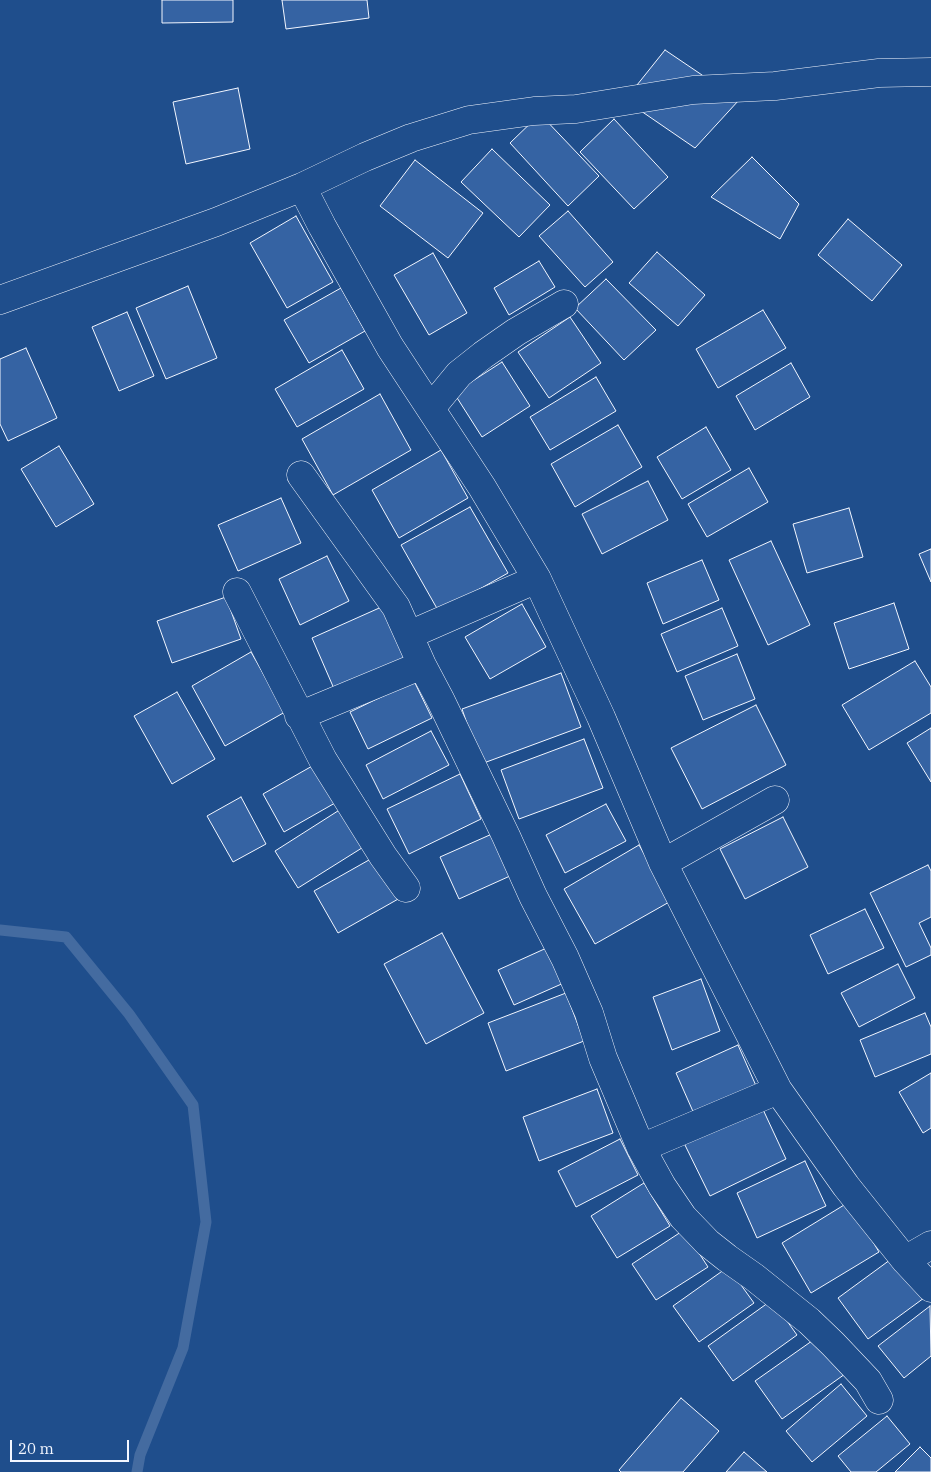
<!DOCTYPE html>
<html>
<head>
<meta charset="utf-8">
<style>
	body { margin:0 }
	#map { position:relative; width:931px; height:1472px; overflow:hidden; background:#1f4e8c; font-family:"IBM Plex Serif",serif }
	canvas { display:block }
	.scale { position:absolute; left:10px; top:1440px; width:119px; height:22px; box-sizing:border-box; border:2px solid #f2f6ff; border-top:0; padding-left:6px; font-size:15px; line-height:18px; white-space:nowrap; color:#f2f6ff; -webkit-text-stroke:4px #1f4e8c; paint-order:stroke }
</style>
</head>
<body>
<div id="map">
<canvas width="931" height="1472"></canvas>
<div class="scale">20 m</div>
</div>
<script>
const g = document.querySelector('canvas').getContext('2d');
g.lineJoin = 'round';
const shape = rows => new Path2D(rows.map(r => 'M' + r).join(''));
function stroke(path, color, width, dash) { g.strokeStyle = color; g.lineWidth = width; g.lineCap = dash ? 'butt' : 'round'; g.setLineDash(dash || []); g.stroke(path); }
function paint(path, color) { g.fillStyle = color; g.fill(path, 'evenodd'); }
stroke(shape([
	[0,930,66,937,129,1014,193,1105,206,1222,183,1348,140,1455,137,1472]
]), '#446ba0', 11);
const building = shape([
	[162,0,233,0,233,22,162,23,162,0],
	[282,0,367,0,369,18,286,29,282,0],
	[665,50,739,100,695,148,625,100,665,50],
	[238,88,250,149,186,164,173,102,238,88],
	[540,114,599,176,568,206,510,143,540,114],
	[614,119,668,177,634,209,580,152,614,119],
	[492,149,550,205,519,237,461,182,492,149],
	[752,157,799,204,780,239,711,197,752,157],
	[415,160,483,213,448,258,380,206,415,160],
	[568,211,613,262,585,287,539,236,568,211],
	[296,216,333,282,287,308,250,243,296,216],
	[848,219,902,265,872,301,818,255,848,219],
	[657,252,705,295,678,326,629,283,657,252],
	[433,253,467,313,429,335,394,275,433,253],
	[539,261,555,287,509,315,494,288,539,261],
	[606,279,656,330,624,360,575,308,606,279],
	[188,286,217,358,166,379,136,308,188,286],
	[341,288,365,331,309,363,284,320,341,288],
	[763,310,786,348,718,388,696,349,763,310],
	[127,312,154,376,119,391,92,327,127,312],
	[570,317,601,363,549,398,518,352,570,317],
	[26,348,57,418,8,441,0,424,0,359,26,348],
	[342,350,364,389,297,427,275,389,342,350],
	[502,362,530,406,482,437,454,393,502,362],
	[791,363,810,397,755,430,736,396,791,363],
	[596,377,616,411,550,450,530,417,596,377],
	[380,394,411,450,333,495,302,439,380,394],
	[618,425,642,467,575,507,551,464,618,425],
	[706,427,731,470,682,499,657,457,706,427],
	[59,446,94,504,56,527,21,469,59,446],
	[441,450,468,498,399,538,372,490,441,450],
	[749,468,768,502,707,537,688,504,749,468],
	[648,481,668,520,602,554,582,514,648,481],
	[281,498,301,543,238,571,218,525,281,498],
	[470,507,508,573,439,612,401,545,470,507],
	[849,508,863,557,807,573,793,524,849,508],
	[771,541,810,625,768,645,729,560,771,541],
	[931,549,931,582,919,554,931,549],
	[327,556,349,601,300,625,279,579,327,556],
	[702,560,719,600,663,624,647,583,702,560],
	[226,597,241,639,172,663,157,621,226,597],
	[894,603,909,649,849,669,834,623,894,603],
	[522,604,546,647,490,679,465,637,522,604],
	[386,605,409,658,335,691,312,638,386,605],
	[722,608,738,646,677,672,661,634,722,608],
	[251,652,285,712,225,746,192,686,251,652],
	[737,654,755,699,703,720,685,676,737,654],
	[915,661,931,687,931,713,869,750,842,705,915,661],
	[561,673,581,727,481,764,462,709,561,673],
	[414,681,432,718,368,749,350,712,414,681],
	[177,692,215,759,172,784,134,716,177,692],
	[756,705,786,765,702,809,671,748,756,705],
	[931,728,931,782,907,743,931,728],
	[431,731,449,765,383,799,366,765,431,731],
	[584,739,603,788,519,819,501,770,584,739],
	[314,765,335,803,284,832,263,794,314,765],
	[460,774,481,819,409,854,387,809,460,774],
	[241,797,266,844,233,862,207,816,241,797],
	[606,804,626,841,565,873,546,835,606,804],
	[341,809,365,846,298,888,275,851,341,809],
	[783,817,808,867,745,899,720,849,783,817],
	[492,834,510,876,459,899,440,857,492,834],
	[639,845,671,901,595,944,564,889,639,845],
	[376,856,400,898,338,933,314,891,376,856],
	[928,865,931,871,931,917,919,923,931,948,931,955,906,967,870,893,928,865],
	[865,909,884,948,828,974,810,935,865,909],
	[442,933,484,1013,426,1044,384,964,442,933],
	[551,946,566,982,514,1005,498,970,551,946],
	[898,964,915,998,859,1027,841,993,898,964],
	[701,979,720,1031,672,1050,653,997,701,979],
	[566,993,584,1041,506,1071,488,1023,566,993],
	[925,1013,931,1027,931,1054,875,1077,860,1040,925,1013],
	[738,1045,757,1088,695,1116,676,1073,738,1045],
	[931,1073,931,1128,923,1133,899,1092,931,1073],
	[597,1089,613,1133,539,1161,523,1117,597,1089],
	[760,1103,786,1159,710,1196,683,1141,760,1103],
	[620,1139,638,1175,576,1207,558,1171,620,1139],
	[805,1161,826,1206,757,1238,737,1193,805,1161],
	[644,1183,670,1226,617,1258,591,1216,644,1183],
	[849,1202,879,1252,811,1293,782,1243,849,1202],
	[684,1230,708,1267,656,1300,632,1264,684,1230],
	[894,1257,924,1298,868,1339,838,1298,894,1257],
	[728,1267,754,1303,699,1342,673,1306,728,1267],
	[772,1300,797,1335,733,1381,708,1346,772,1300],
	[930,1306,931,1356,904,1378,878,1346,930,1306],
	[819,1336,845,1374,782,1419,755,1381,819,1336],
	[841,1384,867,1416,812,1462,786,1431,841,1384],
	[681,1398,719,1431,683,1472,621,1472,619,1470,681,1398],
	[887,1416,910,1444,876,1472,851,1472,838,1456,887,1416],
	[920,1447,931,1458,931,1472,895,1472,920,1447],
	[744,1452,767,1472,726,1472,744,1452]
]);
paint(building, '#3563a3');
stroke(building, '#f2f6ff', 1);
const street = shape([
	[302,187,322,226,390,347,482,487,537,579,601,717,663,863,778,1090,846,1186,905,1260,931,1288],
	[0,300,216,222,302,187,365,157,411,138,469,120,534,111,576,109,693,90,775,86,879,73,931,72],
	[431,408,459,374,483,355,516,332,564,304],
	[301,475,396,607,422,665,441,701,506,836,533,896,565,958,589,1013,603,1058,641,1148,662,1186,683,1217,708,1243,727,1258,754,1277,809,1321,833,1344,868,1381,879,1400],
	[237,592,323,760,383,856,406,888],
	[409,635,537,579],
	[299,716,422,665],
	[663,863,775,800],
	[641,1148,778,1090],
	[905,1260,931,1245]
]);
stroke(street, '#f2f6ff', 29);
stroke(street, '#1f4e8c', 28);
</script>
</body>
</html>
